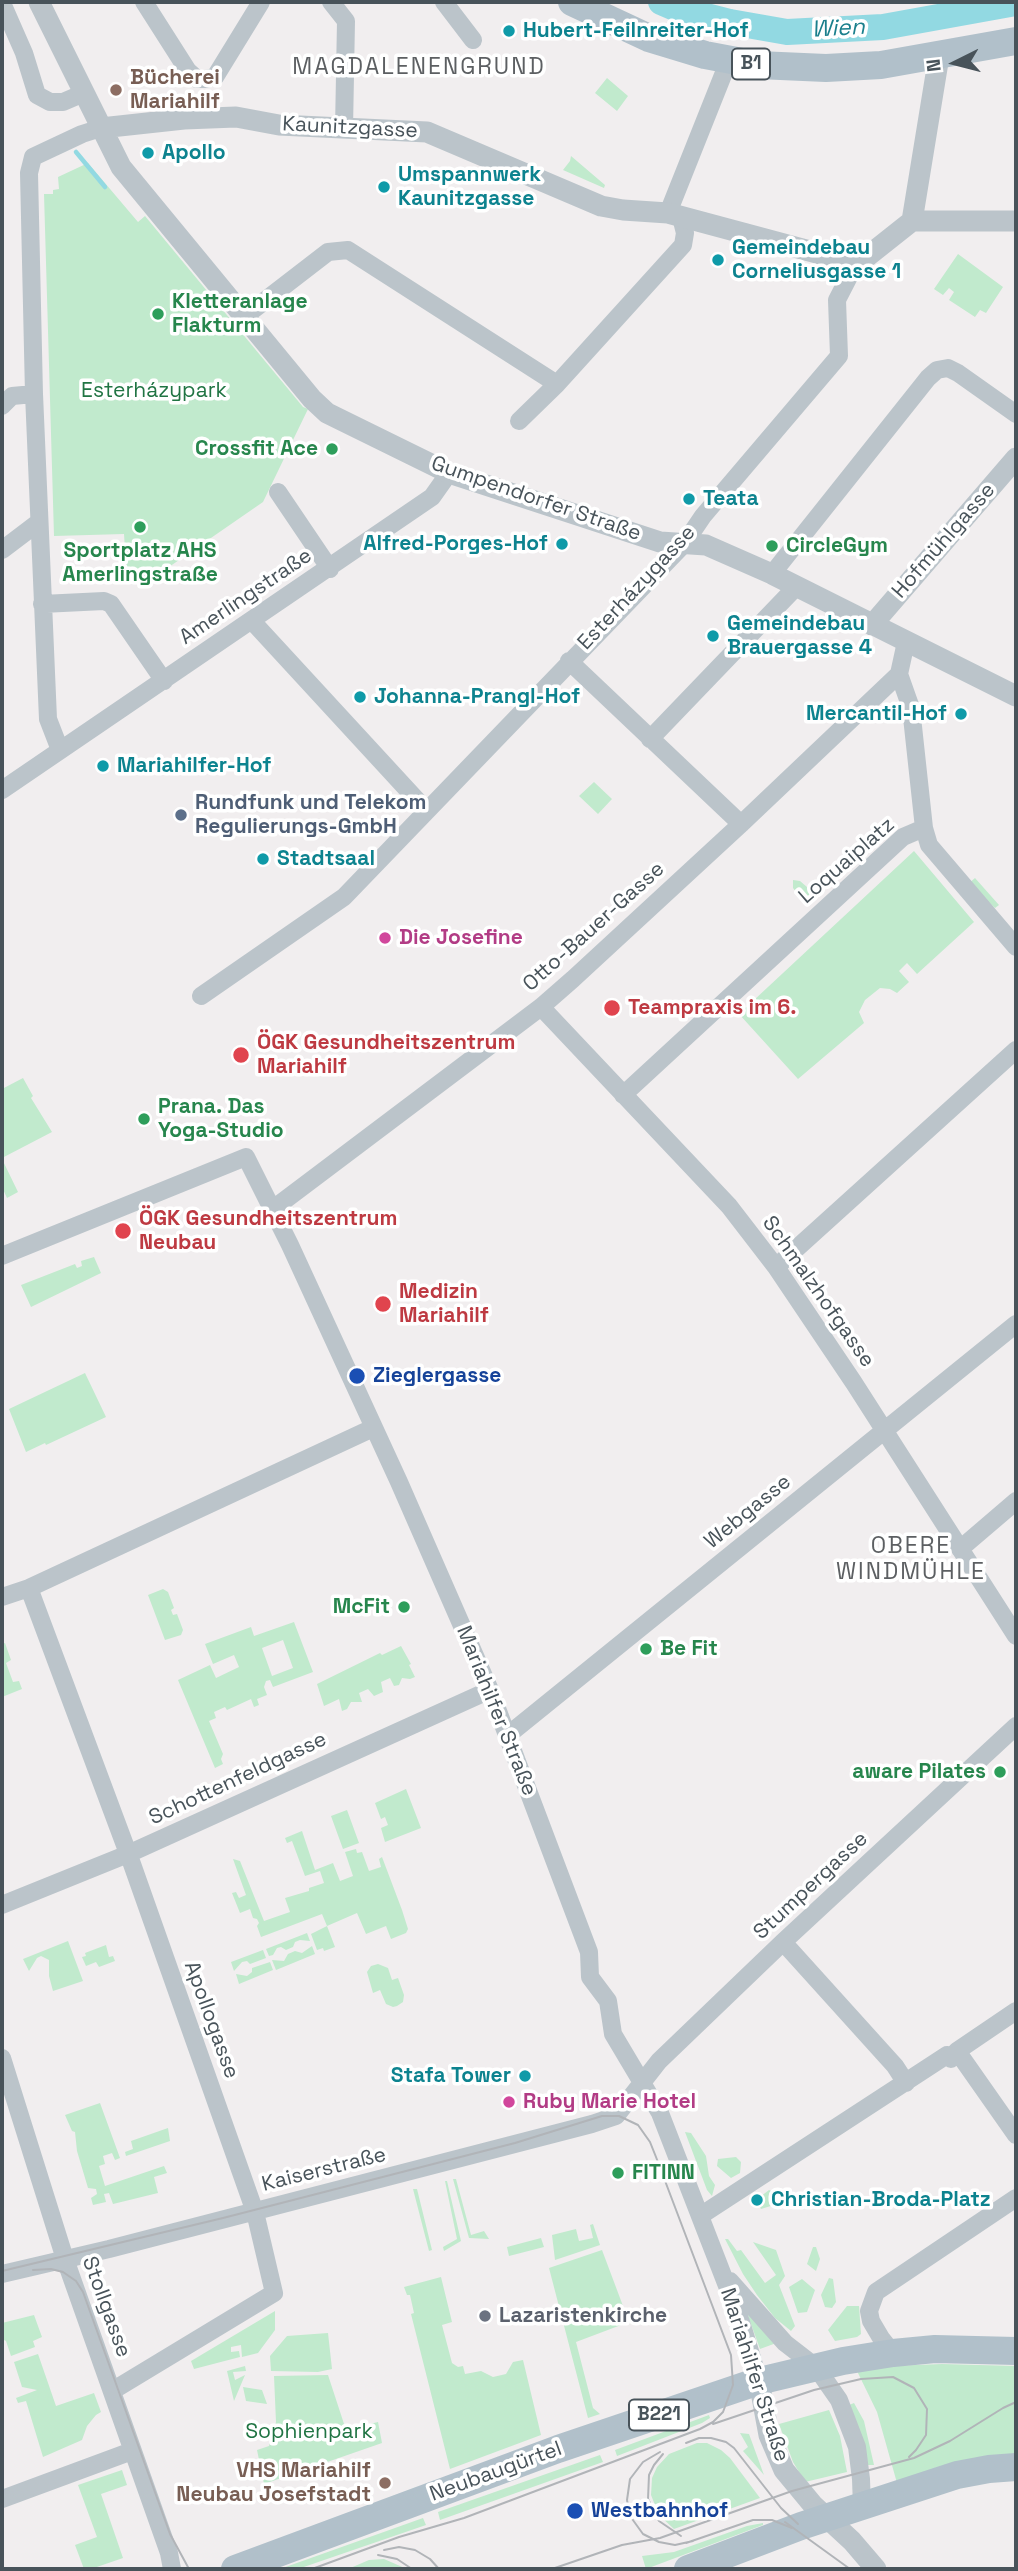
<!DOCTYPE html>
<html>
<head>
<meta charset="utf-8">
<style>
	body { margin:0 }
	#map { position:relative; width:1018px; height:2571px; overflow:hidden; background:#f1eeef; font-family:"Space Grotesk",sans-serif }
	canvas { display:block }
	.frame { position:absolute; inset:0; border:4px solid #48535a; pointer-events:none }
	.north { position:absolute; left:920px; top:28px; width:70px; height:70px; -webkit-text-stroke:5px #fff; paint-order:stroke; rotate:264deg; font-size:19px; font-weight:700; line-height:28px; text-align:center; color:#48535a }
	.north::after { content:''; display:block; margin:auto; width:24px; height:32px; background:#48535a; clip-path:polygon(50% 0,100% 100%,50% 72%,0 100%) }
</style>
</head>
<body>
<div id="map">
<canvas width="1018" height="2571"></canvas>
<div class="frame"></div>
<div class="north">N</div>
</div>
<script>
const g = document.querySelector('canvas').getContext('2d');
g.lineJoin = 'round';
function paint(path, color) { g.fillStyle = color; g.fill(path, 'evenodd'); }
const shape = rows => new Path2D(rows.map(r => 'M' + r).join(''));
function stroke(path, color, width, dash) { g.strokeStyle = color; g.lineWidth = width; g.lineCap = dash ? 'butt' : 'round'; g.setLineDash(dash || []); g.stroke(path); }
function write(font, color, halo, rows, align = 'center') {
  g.font = font + ' "Space Grotesk",sans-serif'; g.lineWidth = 7; g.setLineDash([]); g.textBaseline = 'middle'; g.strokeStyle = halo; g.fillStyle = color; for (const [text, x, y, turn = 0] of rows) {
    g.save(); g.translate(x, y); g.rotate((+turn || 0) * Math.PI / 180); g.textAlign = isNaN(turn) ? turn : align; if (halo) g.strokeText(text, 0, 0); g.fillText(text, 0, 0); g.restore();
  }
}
paint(shape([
	[607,78,628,96,617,111,595,93],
	[571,156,605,185,604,188,563,170,570,161],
	[88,163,138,222,145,216,303,407,308,409,263,502,140,587,137,581,127,581,124,534,54,536,44,194,53,194,53,190,59,189,58,177],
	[958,254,1003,287,986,313,980,310,975,317,949,300,954,292,949,288,943,295,934,289],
	[594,782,612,799,598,814,579,796],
	[914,851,974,922,917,974,907,963,899,971,909,982,897,993,890,989,880,988,865,1000,859,1012,864,1023,798,1079,739,1014],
	[975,878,999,905,995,908,968,884],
	[793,880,800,881,807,887,812,902,805,903,803,901,793,888],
	[23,1078,33,1096,31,1098,52,1132,2,1158,2,1089],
	[2,1159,18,1192,7,1198,2,1187],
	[94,1257,101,1273,31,1307,21,1285,75,1264,77,1268,82,1266,81,1261],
	[85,1373,106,1417,46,1445,45,1443,26,1452,9,1409],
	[163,1589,168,1592,174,1608,171,1610,173,1615,177,1614,183,1630,181,1635,165,1640,148,1595],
	[294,1622,313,1672,273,1687,270,1680,266,1681,264,1687,267,1695,257,1699,259,1705,254,1707,251,1699,227,1710,225,1707,214,1712,216,1718,209,1721,223,1754,221,1759,223,1764,215,1768,178,1680,210,1665,216,1678,239,1667,234,1655,213,1664,205,1644,251,1627,254,1636],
	[283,1640,293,1668,272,1676,262,1648],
	[5,1643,11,1660,6,1663,13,1682,19,1681,22,1689,2,1697,2,1644],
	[401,1646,411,1664,409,1665,415,1677,410,1679,402,1678,399,1685,394,1686,390,1678,381,1682,383,1692,374,1696,368,1689,359,1693,362,1702,351,1702,347,1709,342,1711,339,1699,324,1706,317,1684,380,1653,382,1655],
	[406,1789,421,1828,385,1842,381,1828,388,1825,385,1817,381,1819,375,1803],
	[347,1810,359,1843,343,1849,331,1816],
	[302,1831,315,1870,333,1863,340,1881,353,1876,345,1852,356,1849,357,1853,362,1852,369,1871,381,1867,379,1859,382,1857,402,1910,408,1929,406,1933,391,1939,386,1926,366,1934,357,1913,327,1926,335,1947,324,1951,323,1948,317,1950,311,1934,327,1926,322,1914,261,1937,257,1926,259,1923,257,1919,253,1918,250,1909,240,1913,232,1893,236,1892,239,1898,246,1895,233,1859,240,1861,264,1921,290,1912,285,1898,309,1891,309,1888,324,1883,320,1871,305,1876,292,1841,287,1843,285,1838],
	[307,1933,310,1941,300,1940,295,1942,293,1947,286,1950,281,1947,277,1948,273,1955,269,1956,266,1949],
	[68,1941,83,1981,53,1991,49,1976,49,1960,41,1956,37,1958,29,1971,23,1959],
	[106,1945,109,1957,113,1956,115,1961,99,1967,96,1962,86,1966,82,1957,86,1956,85,1953],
	[312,1946,315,1954,276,1970,272,1960,284,1961,288,1954,295,1951,302,1953],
	[263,1950,266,1958,250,1964,247,1961,242,1962,234,1971,231,1962],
	[270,1962,273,1970,239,1984,236,1974,247,1976,252,1972,252,1968],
	[378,1964,388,1968,392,1980,398,1978,404,1995,403,2002,397,2006,393,2007,386,2004,380,1990,373,1993,367,1972,371,1966],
	[100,2103,120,2158,115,2160,112,2153,103,2156,105,2164,99,2166,105,2186,164,2166,167,2173,154,2177,158,2193,113,2204,109,2193,104,2194,106,2202,93,2205,91,2198,97,2194,96,2189,88,2188,77,2151,75,2132,72,2131,65,2115],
	[168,2128,170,2141,126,2156,125,2152,133,2149,131,2141],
	[685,2132,691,2133,706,2156,709,2176,715,2185,712,2196,707,2190],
	[736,2157,741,2162,740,2173,731,2178,717,2166,718,2159],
	[453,2179,456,2179,471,2235,484,2231,489,2239,469,2238],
	[445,2181,447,2181,461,2241,444,2251,443,2247,457,2239],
	[413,2189,417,2189,432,2250,429,2251],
	[769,2190,776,2193,774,2205,761,2209,756,2200],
	[593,2224,600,2245,555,2260,552,2235,576,2229,579,2241,593,2238,590,2225],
	[541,2238,544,2247,509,2256,507,2247],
	[725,2239,728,2239,737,2251,741,2250,765,2283,776,2275,753,2242,776,2250,785,2276,779,2285,795,2326,791,2331,775,2318,757,2295,743,2274],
	[813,2247,816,2247,820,2259,816,2271,807,2264],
	[602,2250,629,2322,576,2342,593,2408,600,2414,588,2418,549,2268],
	[441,2277,452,2322,442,2325,452,2363,458,2367,463,2366,465,2374,481,2371,493,2377,506,2374,513,2362,523,2360,541,2435,450,2469,411,2314,414,2313,410,2295,407,2295,404,2287],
	[829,2278,833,2279,836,2302,832,2308,825,2307,821,2295],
	[802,2279,815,2290,807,2312,798,2313,789,2287],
	[743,2302,779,2342,760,2349],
	[847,2306,859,2306,861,2334,857,2337,835,2341,828,2330],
	[275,2311,275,2330,258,2353,242,2357,241,2345,231,2347,231,2352,239,2351,240,2357,194,2369,191,2361],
	[34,2315,42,2337,33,2341,35,2347,11,2356,6,2341,2,2339,2,2323],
	[328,2333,332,2369,318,2372,271,2371,270,2356,287,2336],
	[38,2354,56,2406,94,2393,101,2412,96,2415,87,2426,82,2440,43,2457,26,2401,18,2403,16,2398,37,2390,22,2387,14,2362],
	[942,2364,1016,2366,1016,2455,897,2483,877,2412,857,2371,890,2366],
	[245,2366,246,2371,233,2372,235,2380,245,2375,234,2401,227,2371],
	[328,2375,346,2430,378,2422,382,2443,264,2484,257,2450,269,2446,276,2422,274,2376],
	[243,2387,262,2390,267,2404,246,2401],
	[854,2403,864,2421,874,2465,866,2465,849,2405],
	[829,2410,840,2436,847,2472,805,2482,793,2462,779,2424],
	[709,2415,710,2418,702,2423,617,2456,615,2450],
	[740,2433,749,2434,764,2475,743,2451,748,2447],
	[697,2443,707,2443,721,2450,730,2458,760,2498,674,2529,659,2515,651,2495,652,2478,657,2467,669,2454],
	[600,2455,603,2462,440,2520,438,2512],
	[122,2470,127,2485,101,2494,123,2558,91,2569,84,2569,75,2545,97,2537,78,2485],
	[423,2518,426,2525,298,2569,280,2569],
	[763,2523,763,2525,646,2569,642,2556,674,2552,747,2526],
	[384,2559,407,2569,348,2569,369,2560]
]), '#c1eacd');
stroke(shape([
	[76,152,105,187]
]), '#92d9e2', 4.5);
stroke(shape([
	[661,2,675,8,730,22,787,32,883,27,1016,3]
]), '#92d9e2', 26);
stroke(shape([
	[144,2,188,71,197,79,206,79,215,77,261,2],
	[331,2,346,21,344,129],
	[444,2,473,40],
	[2,3,24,53,37,95,50,102,63,102,84,93],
	[668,213,729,60],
	[245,316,328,252,348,250,557,384],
	[2,406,12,396,34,394],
	[519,421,557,384,683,245,685,233,681,217],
	[278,492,330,569],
	[2,550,39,522],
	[772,574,928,378,937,370,948,368,958,373,1016,414],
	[42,604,104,601,111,604,164,681],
	[252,621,427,811],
	[569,661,741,824],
	[899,674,911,708,924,828,929,845,1016,947],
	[650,739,796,587],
	[60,750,48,719,34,394,29,173,33,157,82,134,101,128],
	[2,790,432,497,449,473],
	[201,996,344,897,684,544,703,516,839,356,837,300,854,267],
	[541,1007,729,1206,776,1267,854,1383,1016,1636],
	[623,1095,903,837,924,828],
	[273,1209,541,1007,573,979,741,824,899,674,906,642],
	[2,1256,246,1157,290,1245,399,1482,490,1690,589,1952,590,1977,608,2001,613,2034,660,2113,741,2322,759,2381],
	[776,1267,1016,1050],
	[960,1549,1016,1501],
	[29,1588,132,1864,255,2212,274,2293,112,2391],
	[2,1597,29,1588,373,1428],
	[508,1735,1016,1324],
	[2,1905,128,1854,490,1690],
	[783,1942,895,2066,906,2083],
	[957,2051,1016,2135],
	[2,2058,65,2259,169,2553,172,2569],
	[700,2216,947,2055,951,2059,957,2051,1016,2011],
	[2,2274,109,2249,592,2124,616,2116,659,2061,783,1942,1016,1726],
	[730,2281,785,2343,816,2367,839,2400,857,2447,861,2479,862,2507],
	[893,2353,881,2338,871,2321,869,2311,876,2292,1016,2198],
	[2,2499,132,2451]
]), '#bbc4ca', 18);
stroke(shape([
	[39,2,121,167,312,399,327,413,449,473,660,542,706,545,772,574,1016,696],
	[101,128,184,119,236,117,279,125,427,132,601,206,623,210,668,213,817,253,854,267,912,221,939,56],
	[912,221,1016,221],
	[872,625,1016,458],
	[759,2381,769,2435,784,2470,813,2505,852,2541,876,2569]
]), '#bbc4ca', 21);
stroke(shape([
	[572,2,649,38,705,55,758,65,826,68,881,65,1016,41],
	[235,2569,558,2449,759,2381,843,2361,893,2353,935,2349,1016,2351],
	[688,2569,801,2526,957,2475,989,2469,1016,2467]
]), '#b1c0ca', 28);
stroke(shape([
	[33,2270,51,2269,63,2272,76,2281,83,2292,170,2534,189,2569],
	[2,2271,223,2218,515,2143,602,2116,619,2116,638,2125,650,2142,656,2157,731,2355,733,2385,723,2412,713,2422,700,2429,464,2518,399,2537,312,2569],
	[713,2424,814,2390,861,2379,893,2377,914,2388,927,2409,926,2435,916,2450,909,2457],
	[686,2443,699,2438,711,2438,726,2442,734,2448,781,2508,798,2524],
	[660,2452,643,2462,630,2479,627,2500,630,2516,643,2534,659,2542,675,2545,693,2541],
	[663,2454,654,2465,649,2475,648,2499,659,2521,681,2536],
	[785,2522,850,2569],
	[686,2543,753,2520,772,2520,792,2528],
	[384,2550,399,2547,415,2550,430,2559,439,2569],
	[378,2555,397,2559,412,2569],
	[552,2569,622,2545,660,2538,792,2491,914,2458,950,2441,1003,2408,1016,2402]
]), '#b1b4b8', 2);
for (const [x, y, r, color] of [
	[509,31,7,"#0f9aa8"],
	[116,90,7,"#8d6e63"],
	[148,153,7,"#0f9aa8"],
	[384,187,7,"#0f9aa8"],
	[718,260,7,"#0f9aa8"],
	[158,314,7,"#2e9e5b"],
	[332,449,7,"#2e9e5b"],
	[689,499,7,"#0f9aa8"],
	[140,527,7,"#2e9e5b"],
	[562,544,7,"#0f9aa8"],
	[772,546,7,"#2e9e5b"],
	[713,636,7,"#0f9aa8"],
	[360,697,7,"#0f9aa8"],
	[961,714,7,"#0f9aa8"],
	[103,766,7,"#0f9aa8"],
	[181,815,7,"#5c6f8a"],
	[263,859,7,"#0f9aa8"],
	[385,938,7,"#d1479c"],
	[612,1008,9,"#e0444e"],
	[241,1055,9,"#e0444e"],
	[144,1119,7,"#2e9e5b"],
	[123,1231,9,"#e0444e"],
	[383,1304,9,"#e0444e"],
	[357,1376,9,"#1a4fb4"],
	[404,1607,7,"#2e9e5b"],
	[646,1649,7,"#2e9e5b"],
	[1000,1772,7,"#2e9e5b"],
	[525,2076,7,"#0f9aa8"],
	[509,2102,7,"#d1479c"],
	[618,2173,7,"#2e9e5b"],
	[757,2200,7,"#0f9aa8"],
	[485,2316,7,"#6b7280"],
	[385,2483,7,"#8d6e63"],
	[575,2511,9,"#1a4fb4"]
]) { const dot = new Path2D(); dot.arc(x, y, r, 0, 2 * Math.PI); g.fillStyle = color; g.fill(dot); stroke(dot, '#fff', 2.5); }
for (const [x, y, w] of [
	[751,64,38],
	[659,2415,60]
]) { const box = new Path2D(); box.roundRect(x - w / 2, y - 15.5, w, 31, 5); g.fillStyle = '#fff'; g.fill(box); stroke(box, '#48535a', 2); }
write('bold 19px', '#48535a', null, [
	["B1",751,64],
	["B221",659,2415]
]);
write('bold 21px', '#0d838f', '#fff', [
	["Hubert-Feilnreiter-Hof",523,31],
	["Apollo",162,153],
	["Umspannwerk",398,175],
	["Kaunitzgasse",398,199],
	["Gemeindebau",732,248],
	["Corneliusgasse 1",732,272],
	["Teata",703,499],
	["Alfred-Porges-Hof",548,544,"right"],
	["Gemeindebau",727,624],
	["Brauergasse 4",727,648],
	["Johanna-Prangl-Hof",374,697],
	["Mercantil-Hof",947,714,"right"],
	["Mariahilfer-Hof",117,766],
	["Stadtsaal",277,859],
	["Stafa Tower",511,2076,"right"],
	["Christian-Broda-Platz",771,2200]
], 'left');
write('bold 21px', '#785e54', '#fff', [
	["Bücherei",130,78],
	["Mariahilf",130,102],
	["VHS Mariahilf",371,2471,"right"],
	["Neubau Josefstadt",371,2495,"right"]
], 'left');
write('21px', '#48535a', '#fff', [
	["Kaunitzgasse",350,128,3],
	["Gumpendorfer Straße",536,499,19],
	["Hofmühlgasse",944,541,-49],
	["Esterházygasse",637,588,-47],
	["Amerlingstraße",246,597,-34],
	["Loquaiplatz",847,861,-41],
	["Otto-Bauer-Gasse",594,927,-42],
	["Schmalzhofgasse",818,1292,55],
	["Webgasse",748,1512,-39],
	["Mariahilfer Straße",496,1711,68],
	["Schottenfeldgasse",238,1779,-25],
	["Stumpergasse",811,1886,-43],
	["Apollogasse",211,2020,70],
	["Kaiserstraße",324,2170,-14],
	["Stollgasse",106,2307,70],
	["Mariahilfer Straße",754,2375,72],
	["Neubaugürtel",496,2472,-20]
]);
write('bold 21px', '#27864d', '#fff', [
	["Kletteranlage",172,302],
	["Flakturm",172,326],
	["Crossfit Ace",318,449,"right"],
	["CircleGym",786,546],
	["Sportplatz AHS",140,551,"center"],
	["Amerlingstraße",140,575,"center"],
	["Prana. Das",158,1107],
	["Yoga-Studio",158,1131],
	["McFit",390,1607,"right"],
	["Be Fit",660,1649],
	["aware Pilates",986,1772,"right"],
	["FITINN",632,2173]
], 'left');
write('21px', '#207443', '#fff', [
	["Esterházypark",154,391],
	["Sophienpark",309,2432]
]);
write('bold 21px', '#4e5e75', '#fff', [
	["Rundfunk und Telekom",195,803],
	["Regulierungs-GmbH",195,827]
], 'left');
write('bold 21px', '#b23c85', '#fff', [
	["Die Josefine",399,938],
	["Ruby Marie Hotel",523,2102]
], 'left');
write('bold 21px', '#be3a42', '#fff', [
	["Teampraxis im 6.",628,1008],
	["ÖGK Gesundheitszentrum",257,1043],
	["Mariahilf",257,1067],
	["ÖGK Gesundheitszentrum",139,1219],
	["Neubau",139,1243],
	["Medizin",399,1292],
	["Mariahilf",399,1316]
], 'left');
write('bold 21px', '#164399', '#fff', [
	["Zieglergasse",373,1376],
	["Westbahnhof",591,2511]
], 'left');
write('bold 21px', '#5b616d', '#fff', [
	["Lazaristenkirche",499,2316]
], 'left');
write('italic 23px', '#1a7f8c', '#fff', [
	["Wien",838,29,-3]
]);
g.letterSpacing = '2px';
write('23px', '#5c5f62', '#fff', [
	["MAGDALENENGRUND",419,68],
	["OBERE",911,1547],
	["WINDMÜHLE",911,1573]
]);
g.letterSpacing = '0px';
</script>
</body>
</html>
